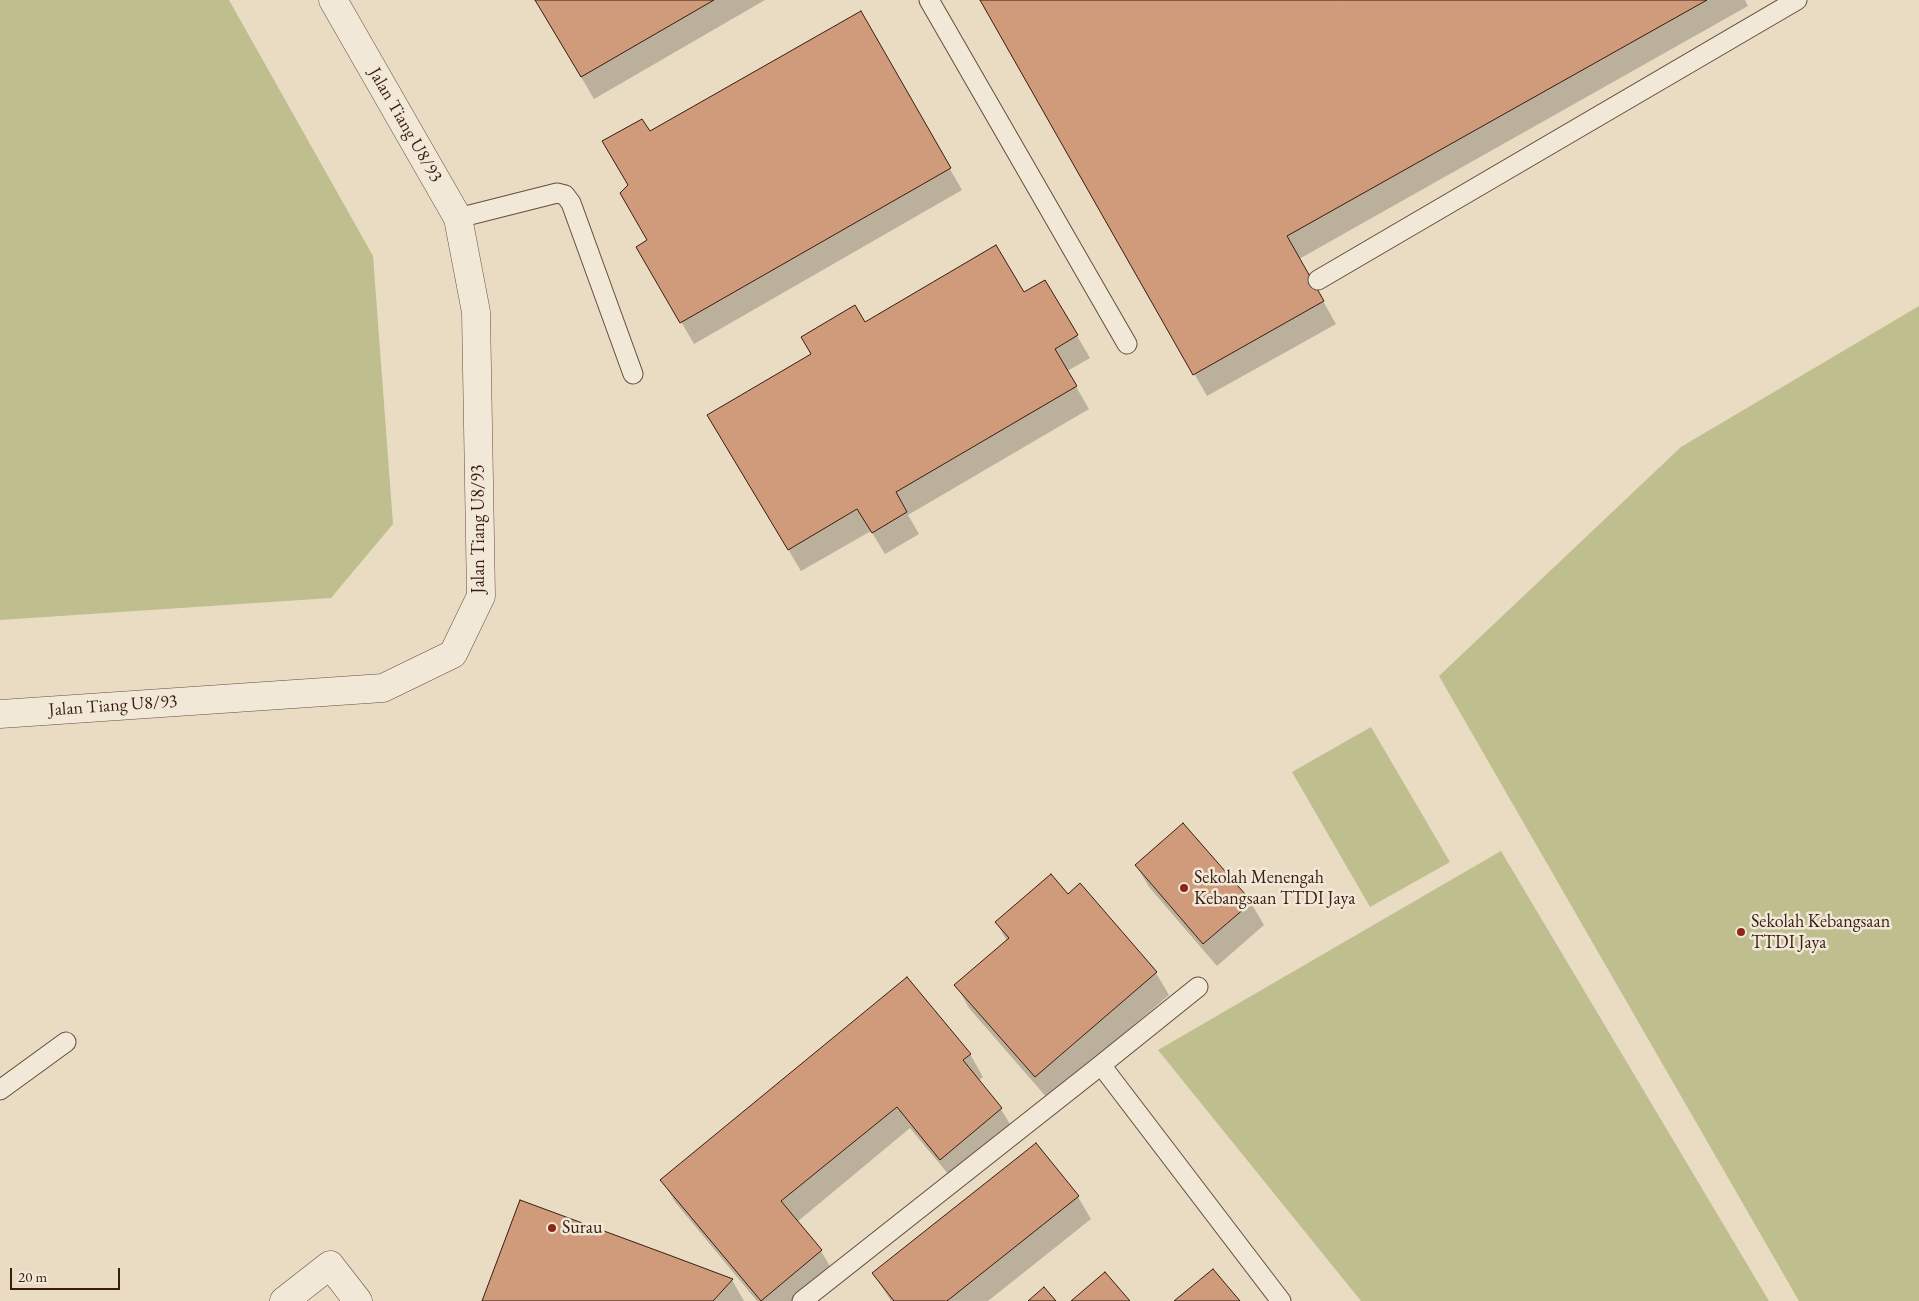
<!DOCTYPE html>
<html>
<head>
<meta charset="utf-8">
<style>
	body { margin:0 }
	#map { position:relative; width:1919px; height:1301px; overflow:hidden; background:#eadcc3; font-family:"EB Garamond",serif }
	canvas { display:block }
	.scale { position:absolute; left:10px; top:1268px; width:110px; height:22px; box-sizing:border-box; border:2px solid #3a1c11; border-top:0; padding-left:6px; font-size:15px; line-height:18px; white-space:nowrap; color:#3a1c11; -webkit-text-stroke:4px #f1e8d8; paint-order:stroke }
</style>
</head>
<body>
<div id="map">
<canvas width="1919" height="1301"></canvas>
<div class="scale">20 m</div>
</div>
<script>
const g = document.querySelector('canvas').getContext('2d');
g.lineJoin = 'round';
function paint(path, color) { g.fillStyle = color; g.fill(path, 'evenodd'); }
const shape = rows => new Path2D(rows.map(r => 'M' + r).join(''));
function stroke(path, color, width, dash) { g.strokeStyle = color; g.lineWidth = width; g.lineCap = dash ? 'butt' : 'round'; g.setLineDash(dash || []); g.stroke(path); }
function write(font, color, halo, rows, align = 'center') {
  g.font = font + ' "EB Garamond",serif'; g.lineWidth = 5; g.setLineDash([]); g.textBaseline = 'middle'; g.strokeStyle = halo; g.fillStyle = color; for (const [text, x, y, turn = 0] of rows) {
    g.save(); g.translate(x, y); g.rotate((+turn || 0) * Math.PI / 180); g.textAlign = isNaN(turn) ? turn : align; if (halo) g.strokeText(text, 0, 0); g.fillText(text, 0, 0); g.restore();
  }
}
paint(shape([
	[0,0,229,0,373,256,393,524,331,598,0,620],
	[1919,306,1919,1301,1799,1301,1439,676,1681,447],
	[1371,727,1450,862,1370,907,1292,772],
	[1501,851,1769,1301,1361,1301,1158,1050]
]), '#bfbe8e');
paint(shape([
	[536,0,765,0,594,99],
	[981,0,1745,0,1748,6,1299,259,1336,324,1207,396],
	[860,13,962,190,694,344,638,247,649,241,629,185,650,133],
	[1045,281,1090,358,1067,371,1089,409,908,515,919,534,885,554,871,531,801,571,722,438,864,324,1023,294],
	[1183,825,1251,903,1264,925,1217,966,1149,887,1136,865],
	[1068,896,1156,973,1169,995,1048,1099,969,1008,956,985,1007,941,996,922],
	[970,1054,983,1077,978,1081,1001,1109,1014,1131,954,1181,910,1128,797,1222,821,1251,834,1273,801,1301,757,1301,675,1202,662,1180],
	[1078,1197,1091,1219,988,1301,891,1301,873,1273],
	[732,1280,744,1301,483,1301]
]), '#0003');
const building = shape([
	[535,0,714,0,581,77,535,0],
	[980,0,1707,0,1287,236,1324,301,1193,375,980,0],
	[861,11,951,168,680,323,636,247,647,240,620,193,628,185,602,141,642,119,650,131,861,11],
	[996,245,1024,292,1045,280,1078,335,1055,349,1077,386,896,492,907,512,872,533,857,509,788,550,707,415,811,354,801,337,855,305,865,322,996,245],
	[1183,823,1252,902,1203,944,1135,865,1183,823],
	[1051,874,1068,894,1080,883,1157,972,1035,1077,954,985,1009,938,995,922,1051,874],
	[907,977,971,1054,963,1060,1002,1108,940,1160,897,1107,781,1201,822,1250,761,1301,660,1180,907,977],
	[1036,1143,1079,1196,947,1301,894,1301,872,1273,1036,1143],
	[520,1200,669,1255,733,1279,713,1301,482,1301,520,1200],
	[1213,1269,1240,1301,1174,1301,1213,1269],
	[1105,1272,1130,1301,1071,1301,1105,1272],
	[1044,1287,1056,1301,1028,1301,1044,1287]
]);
paint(building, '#d09b7a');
stroke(building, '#3a1c11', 1);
const lane = shape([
	[929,0,1127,344],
	[458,218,557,193,565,195,571,203,633,374],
	[1318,280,1797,0],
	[1198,987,1101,1065,1281,1301],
	[0,1090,66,1042],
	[802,1301,1101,1065]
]);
const street = shape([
	[0,714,383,688,453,654,481,596,476,312,458,218,333,0],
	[284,1301,330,1265,358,1301]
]);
stroke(lane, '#664c3e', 21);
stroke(street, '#664c3e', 29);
stroke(lane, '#f1e8d8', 19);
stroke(street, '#f1e8d8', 28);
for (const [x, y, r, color] of [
	[1184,888,5,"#8f2418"],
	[1741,932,5,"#8f2418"],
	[552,1228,5,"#8f2418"]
]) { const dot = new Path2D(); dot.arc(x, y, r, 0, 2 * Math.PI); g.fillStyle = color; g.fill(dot); stroke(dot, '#f1e8d8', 2); }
write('18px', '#3a1c11', '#f1e8d8', [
	["Jalan Tiang U8/93",405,125,60],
	["Jalan Tiang U8/93",479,529,-90],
	["Jalan Tiang U8/93",113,706,-4]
]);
write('18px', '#3a1c11', '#f1e8d8', [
	["Sekolah Menengah",1194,878],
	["Kebangsaan TTDI Jaya",1194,899],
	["Sekolah Kebangsaan",1751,922],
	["TTDI Jaya",1751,943],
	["Surau",562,1228]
], 'left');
</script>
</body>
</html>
